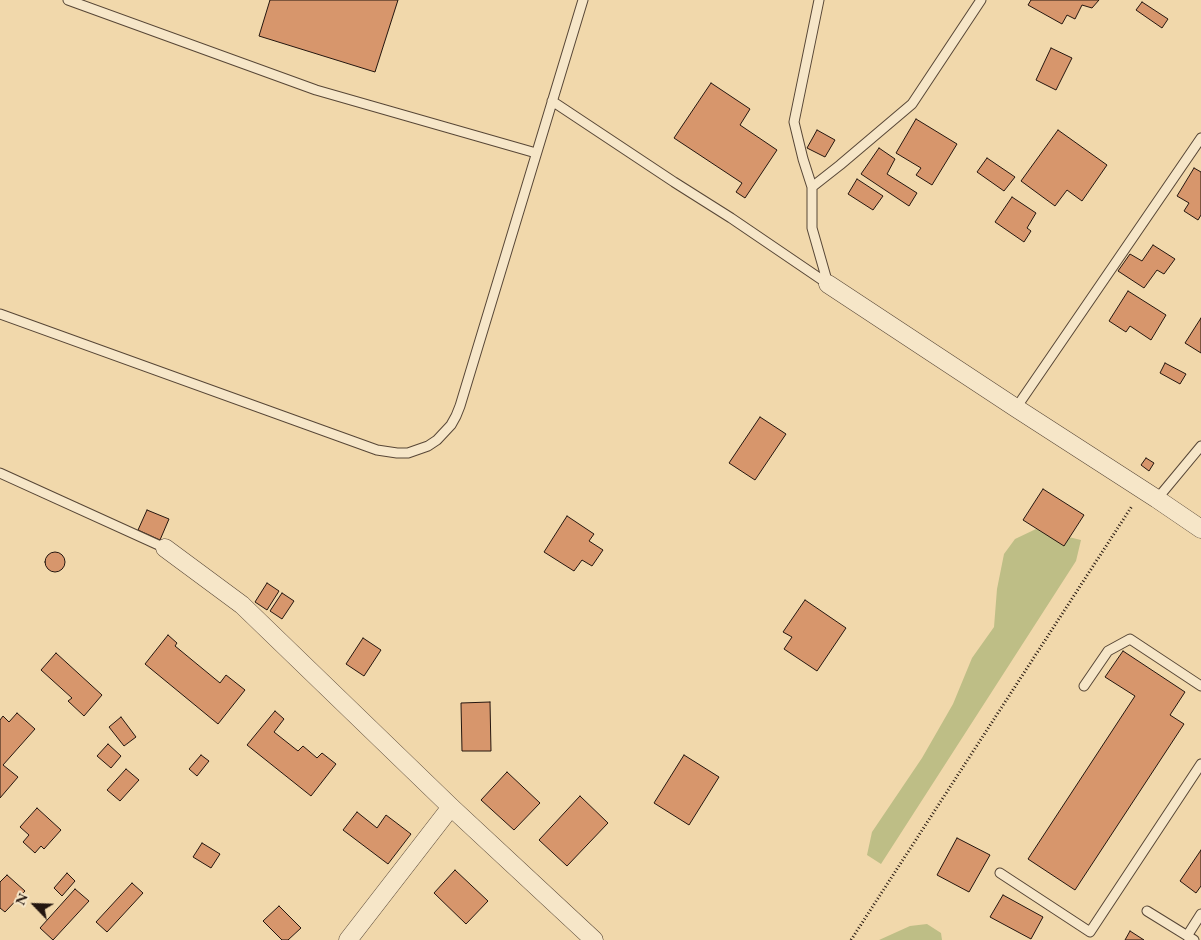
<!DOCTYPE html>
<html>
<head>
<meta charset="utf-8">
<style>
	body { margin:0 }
	#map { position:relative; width:1201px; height:940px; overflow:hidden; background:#f1d8ab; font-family:"EB Garamond",serif }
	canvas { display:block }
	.north { position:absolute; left:10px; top:880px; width:50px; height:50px; -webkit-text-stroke:4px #f6e6c8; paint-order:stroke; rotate:294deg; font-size:14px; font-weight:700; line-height:20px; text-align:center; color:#24160f }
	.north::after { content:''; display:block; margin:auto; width:18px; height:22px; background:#24160f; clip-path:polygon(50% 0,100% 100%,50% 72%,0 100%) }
</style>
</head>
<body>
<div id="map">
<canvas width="1201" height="940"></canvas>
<div class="north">N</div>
</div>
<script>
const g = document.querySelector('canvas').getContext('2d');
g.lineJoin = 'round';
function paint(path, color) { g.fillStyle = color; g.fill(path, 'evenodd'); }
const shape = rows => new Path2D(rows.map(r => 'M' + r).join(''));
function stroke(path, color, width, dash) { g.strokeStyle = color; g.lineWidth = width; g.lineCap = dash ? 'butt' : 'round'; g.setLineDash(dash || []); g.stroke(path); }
paint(shape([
	[1036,529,1081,540,1076,561,881,864,867,855,872,832,922,758,953,704,972,658,994,627,997,589,1004,554,1015,539],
	[927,924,941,933,942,940,879,940,910,926]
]), '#bebe86');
const building = shape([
	[270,0,398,0,375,72,259,36,270,0],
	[1031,0,1099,0,1092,8,1082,5,1075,19,1067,15,1062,24,1028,5,1031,0],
	[1142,2,1168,19,1162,28,1136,10,1142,2],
	[1051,48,1072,58,1056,90,1036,80,1051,48],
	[711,83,750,109,740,125,777,150,745,198,736,192,742,183,674,138,711,83],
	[916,119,957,144,932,185,916,175,921,168,896,153,916,119],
	[817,130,835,140,825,157,807,148,817,130],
	[1058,130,1107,165,1082,201,1067,190,1055,206,1021,181,1058,130],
	[879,148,895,159,887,174,917,193,909,206,861,174,879,148],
	[987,158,1015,177,1004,191,977,172,987,158],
	[1194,168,1201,172,1201,215,1198,220,1184,211,1189,203,1177,196,1194,168],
	[857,179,883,196,873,210,848,194,857,179],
	[1012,197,1036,213,1027,228,1031,231,1024,242,995,222,1012,197],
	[1153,245,1175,259,1164,274,1157,270,1144,288,1118,271,1130,254,1142,261,1153,245],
	[1128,291,1166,315,1151,340,1130,326,1126,332,1109,321,1128,291],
	[1201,318,1201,353,1185,343,1201,318],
	[1165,363,1186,374,1180,384,1160,373,1165,363],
	[760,417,786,434,755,480,729,463,760,417],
	[1146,458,1154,463,1149,471,1141,465,1146,458],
	[1043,489,1084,515,1064,546,1023,520,1043,489],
	[147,510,169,519,160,540,138,530,147,510],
	[567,516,594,534,589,541,603,550,592,566,582,560,574,571,544,552,567,516],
	'45 562a10 10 0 1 1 20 0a10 10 0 1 1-20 0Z',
	[267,583,279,591,267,610,255,602,267,583],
	[282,593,294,601,282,619,270,611,282,593],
	[805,600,846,628,817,671,784,649,792,637,783,632,805,600],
	[168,635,177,643,175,646,220,683,226,675,245,690,218,724,145,664,168,635],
	[363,638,381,650,364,676,346,664,363,638],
	[1123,651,1185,692,1170,715,1184,724,1075,890,1028,859,1135,696,1105,677,1123,651],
	[56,653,102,695,84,716,68,701,72,698,41,670,56,653],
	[490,702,491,751,462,751,461,703,490,702],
	[275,711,284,719,274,732,298,751,303,746,317,758,322,753,336,764,311,796,247,745,275,711],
	[17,713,35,729,3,765,18,777,0,798,0,720,3,716,9,722,17,713],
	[121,717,136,737,124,746,109,727,121,717],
	[108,744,121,756,111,768,97,756,108,744],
	[201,755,209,761,197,776,189,769,201,755],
	[684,755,719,777,689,825,654,803,684,755],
	[126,769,139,780,120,801,107,790,126,769],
	[507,772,540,803,514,830,481,800,507,772],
	[580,796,608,823,567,866,539,840,580,796],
	[37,808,61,830,44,849,41,846,35,853,23,842,29,835,20,827,37,808],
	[357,812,377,828,386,815,411,834,388,864,343,830,357,812],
	[957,838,990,855,969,892,937,875,957,838],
	[202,843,220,854,211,868,193,857,202,843],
	[1201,850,1201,886,1196,893,1180,881,1201,850],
	[455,870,488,901,466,924,434,893,455,870],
	[67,873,75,881,62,896,54,888,67,873],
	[7,875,25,891,5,912,0,908,0,882,7,875],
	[132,883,143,893,107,932,96,922,132,883],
	[75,889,89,901,53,940,40,928,75,889],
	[1003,895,1043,917,1031,939,990,917,1003,895],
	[279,906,301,928,288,940,282,940,263,921,279,906],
	[1130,931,1144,940,1125,940,1130,931]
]);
paint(building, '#d7966c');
stroke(building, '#24160f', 1);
const lane = shape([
	[68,0,316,90,536,153],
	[819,0,794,122,803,159,812,187,812,228,828,284],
	[552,101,674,182,731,218,828,284],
	[812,187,840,165,912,104,981,0],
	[0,314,377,450,397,453,408,453,428,446,437,440,451,425,456,416,460,406,583,0],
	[1016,408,1201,138],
	[0,473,165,548],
	[1157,499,1201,446],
	[1084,686,1108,651,1130,639,1201,686],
	[1000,873,1090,932,1201,764],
	[1147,911,1194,940],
	[1187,936,1201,914]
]);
const street = shape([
	[828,284,1016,408,1157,499,1201,529],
	[165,548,242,605,451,807,594,940],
	[348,940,451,807]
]);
stroke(lane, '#574636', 11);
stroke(street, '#574636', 19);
stroke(shape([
	[851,940,1132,506]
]), '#24160f', 3, [1, 2.5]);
stroke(lane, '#f6e6c8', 9);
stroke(street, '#f6e6c8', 18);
</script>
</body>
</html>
